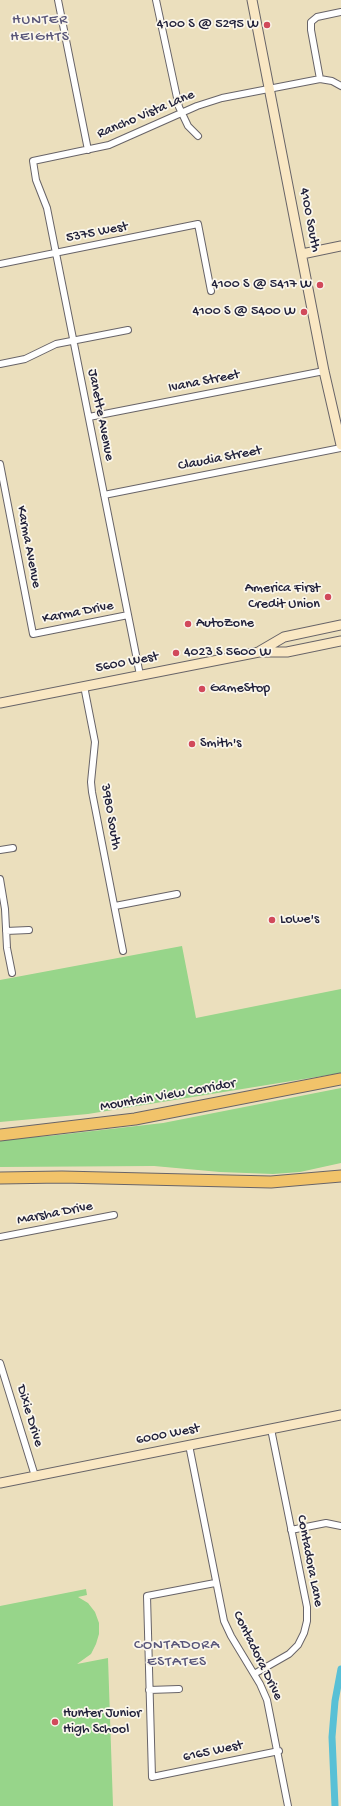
<!DOCTYPE html>
<html>
<head>
<meta charset="utf-8">
<style>
	body { margin:0 }
	canvas { display:block; background:#ebdfbd }
</style>
</head>
<body>
<canvas width="341" height="1806"></canvas>
<script>
const g = document.querySelector('canvas').getContext('2d');
g.lineJoin = 'round';
function paint(path, color) { g.fillStyle = color; g.fill(path, 'evenodd'); }
const shape = rows => new Path2D(rows.map(r => 'M' + r).join(''));
function stroke(path, color, width, dash) { g.strokeStyle = color; g.lineWidth = width; g.lineCap = dash ? 'butt' : 'round'; g.setLineDash(dash || []); g.stroke(path); }
function write(font, color, halo, rows, align = 'center') {
  g.font = font + ' "Gochi Hand",sans-serif'; g.lineWidth = 3.5; g.setLineDash([]); g.textBaseline = 'middle'; g.strokeStyle = halo; g.fillStyle = color; for (const [text, x, y, turn = 0] of rows) {
    g.save(); g.translate(x, y); g.rotate((+turn || 0) * Math.PI / 180); g.textAlign = isNaN(turn) ? turn : align; if (halo) g.strokeText(text, 0, 0); g.fillText(text, 0, 0); g.restore();
  }
}
paint(shape([
	[182,946,196,1018,341,989,341,1073,88,1114,0,1122,0,980],
	[341,1088,341,1163,300,1172,273,1174,220,1172,154,1166,0,1167,0,1139,49,1136,163,1123],
	[86,1589,87,1595,78,1597,88,1603,95,1612,99,1623,99,1634,96,1644,91,1654,77,1664,108,1658,113,1806,0,1806,0,1606]
]), '#97d58a');
stroke(shape([
	[335,1806,332,1737,335,1701,341,1669]
]), '#58c0d6', 7);
const street = shape([
	[58,0,88,150],
	[156,0,179,107,188,126,198,136],
	[320,79,311,30,311,22,317,17,341,12],
	[0,264,198,224,211,291],
	[0,364,25,359,56,344,128,330],
	[89,417,324,371],
	[0,464,33,634,128,615],
	[104,495,341,448],
	[140,675,47,208,36,180,33,161,109,145,197,106,222,98,320,79,332,81,341,86],
	[84,686,95,742,91,782,92,792,123,951],
	[0,850,13,848],
	[0,879,5,909,7,948,12,973],
	[115,906,177,894],
	[6,931,29,930],
	[0,1237,114,1215],
	[0,1363,35,1476],
	[189,1445,224,1621,231,1636,260,1684,267,1700,288,1806],
	[291,1530,326,1523,341,1526],
	[215,1583,147,1596,152,1777,279,1751],
	[254,1674,289,1654,298,1645,304,1633,307,1621,307,1607,271,1429],
	[149,1690,179,1689]
]);
const secondary = shape([
	[252,0,324,371,341,445],
	[302,254,341,246],
	[260,651,284,637,341,625],
	[0,703,259,652,287,652,341,641],
	[0,1483,341,1415]
]);
const highway = shape([
	[0,1135,135,1119,341,1079],
	[0,1178,62,1177,271,1182,341,1176]
]);
stroke(street, '#686468', 8);
stroke(secondary, '#686468', 11);
stroke(highway, '#686468', 13);
stroke(street, '#fff', 6);
stroke(secondary, '#f9e7c3', 9);
stroke(highway, '#f1c36a', 11);
for (const [x, y, r, color] of [
	[267,25,4,"#d1495b"],
	[320,285,4,"#d1495b"],
	[304,312,4,"#d1495b"],
	[328,597,4,"#d1495b"],
	[188,624,4,"#d1495b"],
	[176,653,4,"#d1495b"],
	[202,689,4,"#d1495b"],
	[192,744,4,"#d1495b"],
	[272,920,4,"#d1495b"],
	[55,1722,4,"#d1495b"]
]) { const dot = new Path2D(); dot.arc(x, y, r, 0, 2 * Math.PI); g.fillStyle = color; g.fill(dot); stroke(dot, '#fbf7ec', 1.5); }
write('14px', '#22223b', '#fbf7ec', [
	["4100 S @ 5295 W",259,25,"right"],
	["4100 S @ 5417 W",312,285,"right"],
	["4100 S @ 5400 W",296,312,"right"],
	["America First",320,589,"right"],
	["Credit Union",320,605,"right"],
	["AutoZone",196,624],
	["4023 S 5600 W",184,653],
	["GameStop",210,689],
	["Smith's",200,744],
	["Lowe's",280,920],
	["Hunter Junior",63,1714],
	["High School",63,1730]
], 'left');
write('14px', '#22223b', '#fbf7ec', [
	["Rancho Vista Lane",146,115,-23],
	["4100 South",309,220,79],
	["5375 West",97,233,-11],
	["Ivana Street",204,382,-11],
	["Janette Avenue",100,415,79],
	["Claudia Street",220,459,-11],
	["Karma Avenue",28,547,79],
	["Karma Drive",78,613,-11],
	["5600 West",127,663,-11],
	["3980 South",110,817,80],
	["Mountain View Corridor",168,1096,-10],
	["Marsha Drive",55,1214,-11],
	["Dixie Drive",29,1416,73],
	["6000 West",168,1435,-11],
	["Contadora Lane",309,1561,79],
	["Contadora Drive",257,1656,64],
	["6165 West",213,1752,-12]
]);
g.letterSpacing = '1px';
write('15px', '#5a577a', '#fbf7ec', [
	["HUNTER",40,21],
	["HEIGHTS",40,38],
	["CONTADORA",177,1646],
	["ESTATES",177,1663]
]);
g.letterSpacing = '0px';
</script>
</body>
</html>
